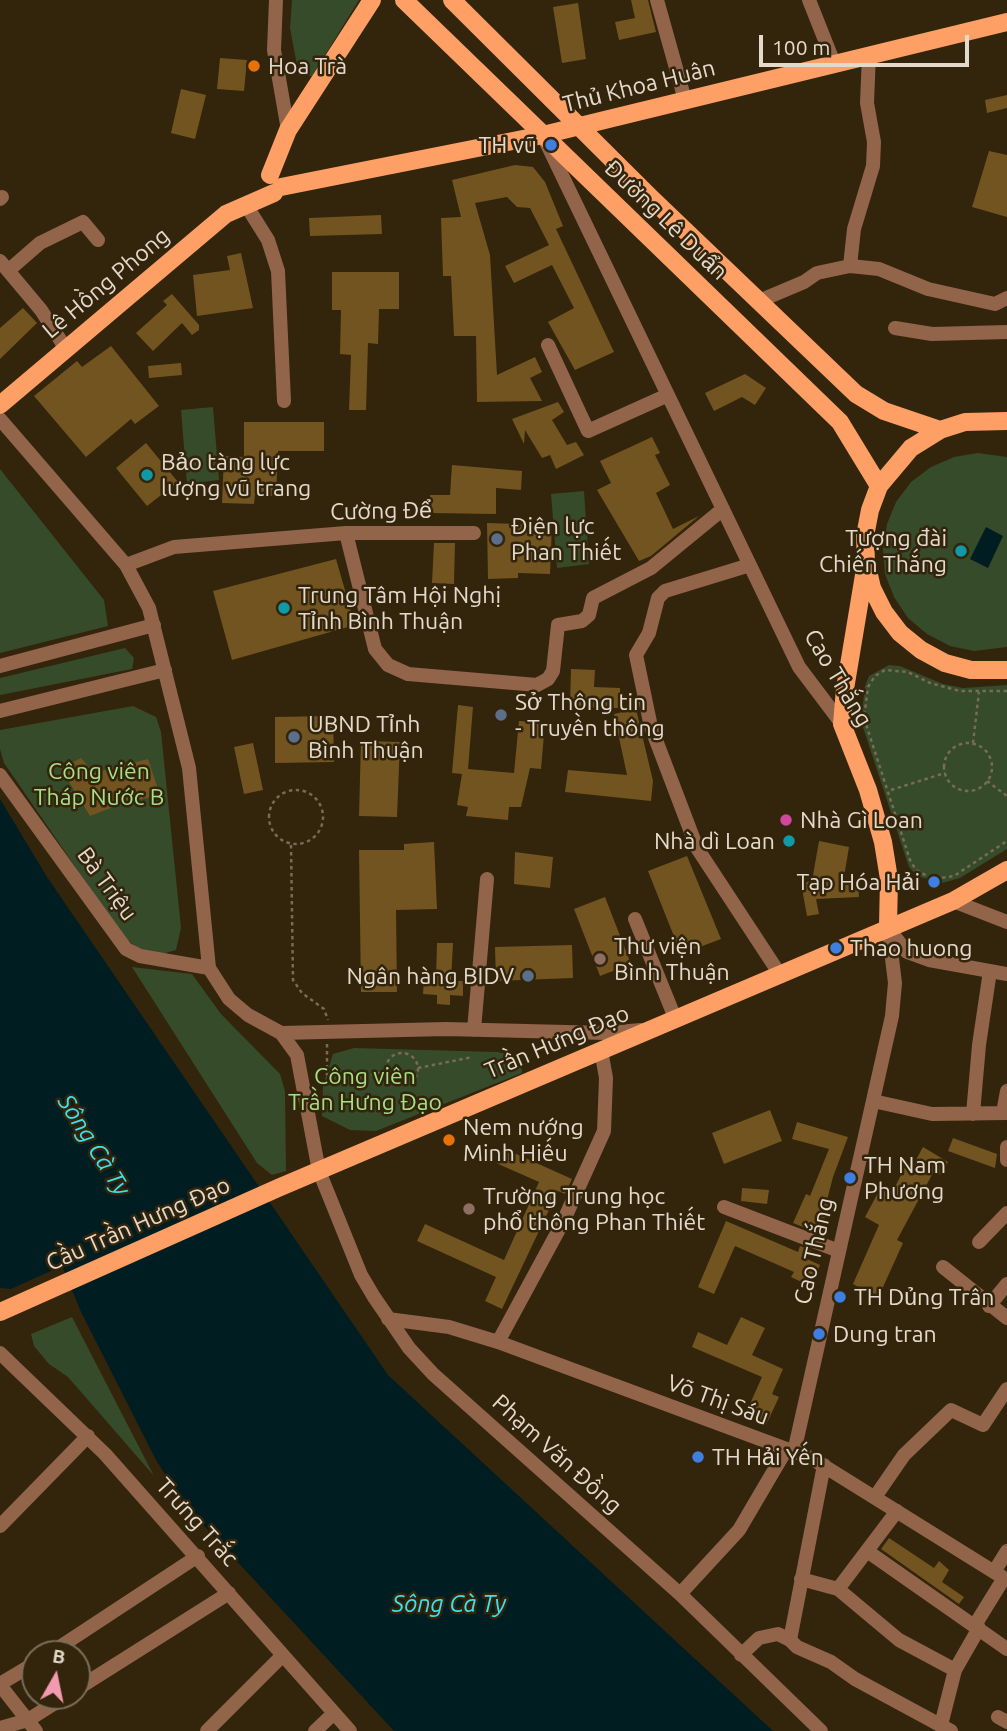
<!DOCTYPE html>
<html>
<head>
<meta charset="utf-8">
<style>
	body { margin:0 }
	#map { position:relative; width:1007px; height:1731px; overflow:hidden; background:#33240c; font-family:Ubuntu,sans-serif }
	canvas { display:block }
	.north { position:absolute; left:21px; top:1640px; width:70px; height:70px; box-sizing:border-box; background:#33240c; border:2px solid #7a6d59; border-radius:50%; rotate:9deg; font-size:19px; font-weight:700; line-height:28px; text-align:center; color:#e4dacc }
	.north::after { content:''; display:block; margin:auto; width:24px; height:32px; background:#f29aaf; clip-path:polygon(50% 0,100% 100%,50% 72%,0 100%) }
	.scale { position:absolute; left:759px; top:35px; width:210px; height:32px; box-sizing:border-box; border:4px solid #e4dacc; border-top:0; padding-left:9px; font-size:21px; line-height:24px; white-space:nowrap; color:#e4dacc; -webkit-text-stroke:5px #33240c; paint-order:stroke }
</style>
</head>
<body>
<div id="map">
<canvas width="1007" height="1731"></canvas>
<div class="north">B</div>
<div class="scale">100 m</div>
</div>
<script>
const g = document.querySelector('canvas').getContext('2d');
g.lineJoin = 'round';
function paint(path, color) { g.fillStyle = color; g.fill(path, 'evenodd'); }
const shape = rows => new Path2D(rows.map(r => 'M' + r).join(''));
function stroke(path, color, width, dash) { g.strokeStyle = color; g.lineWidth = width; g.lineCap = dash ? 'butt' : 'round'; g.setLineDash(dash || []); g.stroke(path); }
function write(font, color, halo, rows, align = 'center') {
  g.font = font + ' Ubuntu,sans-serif'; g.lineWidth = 5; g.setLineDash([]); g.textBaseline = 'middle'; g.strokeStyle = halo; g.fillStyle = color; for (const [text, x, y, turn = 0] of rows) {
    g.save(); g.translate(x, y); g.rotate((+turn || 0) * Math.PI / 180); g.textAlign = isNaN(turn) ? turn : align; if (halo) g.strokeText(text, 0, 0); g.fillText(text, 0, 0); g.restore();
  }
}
paint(shape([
	[292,0,359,0,312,76,299,76,290,28],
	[213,407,219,480,187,484,181,410],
	[978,453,1007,457,1007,647,974,651,950,646,927,634,908,618,894,597,885,574,883,549,887,524,896,502,911,482,931,467,954,457],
	[0,469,104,600,108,626,0,653],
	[584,491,589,564,557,568,551,494],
	[125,648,134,658,132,669,0,695,0,678],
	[889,665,900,666,943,684,963,688,1007,685,1007,849,960,878,942,883,917,876,909,867,903,849,861,721,865,686,869,676],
	[133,706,156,717,161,732,181,928,176,950,148,958,123,936,4,763,0,749,0,730],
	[132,967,192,974,221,1014,280,1074,285,1091,286,1171,272,1175,257,1163],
	[354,1048,497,1052,511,1055,521,1063,522,1073,376,1131,350,1130,322,1116,323,1086,333,1054],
	[72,1317,154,1476,68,1377,49,1364,34,1346,31,1334]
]), '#364b2a');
paint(shape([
	[986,527,1003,536,988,568,970,559],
	[0,799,47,877,388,1375,773,1731,394,1731,183,1503,156,1460,81,1312,62,1266,11,1289,0,1288]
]), '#001e21');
paint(shape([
	[631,0,648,0,656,32,619,40,615,22,635,18],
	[578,3,586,59,562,63,553,7],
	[220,58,247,60,244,91,217,89],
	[181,89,206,95,195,139,171,133],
	[1007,95,1007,108,987,113,985,100],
	[989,151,1007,155,1007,217,972,207],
	[515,165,533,167,545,182,563,226,556,229,614,352,575,370,548,322,574,308,552,265,514,283,505,266,549,245,530,208,517,207,507,197,475,203,490,255,497,375,535,357,542,372,530,378,542,401,477,402,476,336,454,336,451,276,443,276,441,218,461,217,452,180],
	[381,215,382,234,310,236,309,218],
	[241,253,253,308,197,316,193,275,230,270,227,256],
	[332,272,399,272,399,309,379,309,378,344,368,343,366,410,349,410,351,355,340,354,341,310,332,310],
	[172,294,199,325,199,330,192,335,182,323,153,351,136,333,167,305,163,301],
	[23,308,37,323,0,359,0,328],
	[111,346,159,406,135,424,131,419,86,457,34,396,77,361,82,367],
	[181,363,182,375,149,378,148,366],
	[745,374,766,388,755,405,742,397,714,411,705,393],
	[558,402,564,412,552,420,567,445,576,442,584,455,556,469,550,455,542,458,525,430,524,444,512,419],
	[244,422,324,422,324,451,278,451,276,496,255,495,254,504,222,503,224,456,244,457],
	[652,437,660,453,655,455,670,485,656,493,673,529,699,516,651,556,639,561,597,490,611,483,600,461],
	[146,443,178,482,147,506,116,468],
	[452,465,522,471,521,490,496,488,496,514,430,513,430,495,450,495],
	[487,523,552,525,550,574,518,573,518,578,488,579],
	[434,543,455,543,454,584,432,583],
	[336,559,355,625,232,660,213,591],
	[571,669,595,670,594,687,620,688,620,708,570,707],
	[458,705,473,707,468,769,514,773,519,721,545,723,541,769,530,768,521,807,509,807,508,820,466,816,468,807,457,805,462,774,452,773],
	[636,709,653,781,651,801,565,792,568,770,627,775,614,714],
	[333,716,334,762,275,763,275,717],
	[361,741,400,742,397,817,359,816],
	[253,743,263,790,244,794,234,747],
	[81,758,94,773,148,759,160,795,121,804,90,816,61,769],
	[819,841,849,847,843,883,858,883,859,897,816,899,819,914,807,916,801,883,812,881],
	[434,842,437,909,396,910,397,992,361,992,359,850,404,850,404,844],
	[515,852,553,857,550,888,514,884],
	[687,856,721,939,681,954,648,871],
	[605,897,631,964,600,976,574,909],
	[437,943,453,943,451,981,463,981,463,996,450,995,450,1005,437,1004,437,995,423,994,424,979,436,980],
	[572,945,573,978,496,981,495,947],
	[770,1110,782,1141,724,1164,712,1133],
	[797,1122,848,1137,833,1177,826,1204,830,1206,818,1233,793,1223,806,1194,810,1196,829,1149,792,1139],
	[953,1138,997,1154,995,1168,948,1151],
	[923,1147,948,1162,941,1175,934,1171,897,1240,903,1243,878,1298,853,1284,879,1225,865,1217,880,1189,891,1195,906,1165,912,1167],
	[503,1148,572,1179,565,1194,558,1191,502,1309,485,1301,496,1277,417,1241,425,1224,504,1260,539,1182,496,1163],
	[742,1188,769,1190,767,1204,741,1201],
	[726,1221,798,1252,800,1246,811,1250,807,1259,820,1265,810,1286,791,1277,794,1272,735,1246,714,1294,698,1287],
	[741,1317,765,1328,752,1355,783,1369,772,1394,779,1397,766,1425,745,1415,762,1377,692,1347,698,1332,727,1345],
	[889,1538,934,1568,939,1561,949,1570,942,1582,964,1597,959,1604,881,1549]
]), '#725420');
stroke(shape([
	[1007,691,960,691,930,683,908,672,885,670,875,676,868,687,864,718,910,860,916,870,933,879,954,876,1007,841],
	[973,743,979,692],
	'944 767a24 24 0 1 1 48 0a24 24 0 1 1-48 0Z',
	[987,781,1007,796],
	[891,790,945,773],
	'269 817a27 27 0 1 1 54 0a27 27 0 1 1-54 0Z',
	[291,845,293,980,302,993,324,1009,328,1020],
	[903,883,923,876],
	[327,1044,327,1083,386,1072],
	'386 1069a16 16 0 1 1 32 0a16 16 0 1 1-32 0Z',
	[418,1068,473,1057]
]), '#786b57', 2.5, [3.5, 3.5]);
stroke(shape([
	[276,0,274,50,288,130],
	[657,0,685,100],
	[809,0,834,63],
	[545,140,799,667,842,724],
	[0,199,2,197],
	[246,205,268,240,278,271,284,401],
	[0,261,41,310,66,349],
	[850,266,854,229,873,166,874,142,867,103,869,54],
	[9,270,40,243,83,222,98,240],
	[759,301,804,282,817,273,850,266,879,269,928,289,995,304,1007,298],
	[895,328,932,334,1007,332],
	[548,345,588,431,668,395],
	[0,419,126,565,149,608,189,768,209,968,229,999,248,1015,281,1033,297,1055,319,1171,361,1275,374,1297,409,1348,433,1374,680,1594,821,1731],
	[346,533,375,649,388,665,408,674,537,685,548,679,553,671,558,625,582,621,589,615,593,598,651,568,723,509],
	[126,565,174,547,346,533,474,533],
	[750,565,665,591,658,598,649,633,636,655,651,727,697,848,779,973],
	[0,666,154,625],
	[0,711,165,670],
	[0,775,126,949,140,956,209,968],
	[953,901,1007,922],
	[635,919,675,1018],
	[888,928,907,952,929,960,1007,974],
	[474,1030,487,879],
	[281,1033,446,1029,606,1033,641,1030],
	[873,1101,932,1114,1007,1113],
	[1003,1113,1007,1091],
	[973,1114,979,1045,990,971],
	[1007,1147,1007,1160],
	[724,1207,839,1251],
	[979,1242,1007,1213],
	[943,1267,1007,1318],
	[989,1306,1007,1284],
	[388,1319,449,1327,498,1342,811,1458,1007,1580],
	[498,1342,563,1222,604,1131,606,1078,601,1050],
	[0,1353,105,1454,350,1731],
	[794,1452,892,1016,895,983,888,926],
	[824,1465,790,1640,797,1647,831,1662,855,1679,951,1731],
	[875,1497,904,1455,951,1410,983,1425,1007,1389],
	[0,1526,88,1436],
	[867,1551,1007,1649],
	[994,1572,1007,1551],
	[801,1579,838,1589,897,1511],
	[838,1589,899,1640,955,1670],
	[680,1594,739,1530,786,1450],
	[975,1625,1004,1578],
	[49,1654,198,1556],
	[741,1655,759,1638,778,1634,790,1640],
	[0,1684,35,1663],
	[0,1685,36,1731],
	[77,1689,229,1593],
	[998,1717,1007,1722],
	[941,1725,955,1670,979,1628],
	[0,1728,28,1720,66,1696],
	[207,1731,283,1655],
	[315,1731,334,1713]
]), '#926449', 14);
stroke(shape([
	[404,0,840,422,879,486],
	[452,0,651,198,856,394,884,411,940,430],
	[270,175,288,130,372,0],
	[281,187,543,135,1007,22],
	[0,405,226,214,274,193],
	[1007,421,965,422,940,430,911,448,879,486,870,510,865,536,866,562,872,588,884,612,900,633,921,650,945,663,971,670,1007,670],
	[865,569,845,689,842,724,868,790,883,842,889,879,888,926],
	[0,1312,278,1188,953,901,1007,870]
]), '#fea065', 18);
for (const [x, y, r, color] of [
	[254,66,7,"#e8710a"],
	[551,145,7,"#3f7fe0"],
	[147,475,7,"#0f9aa8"],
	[497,539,7,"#5c6f8a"],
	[961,551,7,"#0f9aa8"],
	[284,608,7,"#0f9aa8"],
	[501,715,7,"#5c6f8a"],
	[294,737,7,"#5c6f8a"],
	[786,820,7,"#d1479c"],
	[789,841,7,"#0f9aa8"],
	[934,882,7,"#3f7fe0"],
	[836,948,7,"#3f7fe0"],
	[600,959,7,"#8d6e63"],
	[528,976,7,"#5c6f8a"],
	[449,1140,7,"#e8710a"],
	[850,1178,7,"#3f7fe0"],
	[469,1209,7,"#8d6e63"],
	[840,1297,7,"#3f7fe0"],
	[819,1334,7,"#3f7fe0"],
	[698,1457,7,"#3f7fe0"]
]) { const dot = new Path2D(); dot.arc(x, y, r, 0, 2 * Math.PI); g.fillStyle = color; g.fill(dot); stroke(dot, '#33240c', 2.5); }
write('23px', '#e4dacc', '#33240c', [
	["Hoa Trà",268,66],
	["TH vũ",537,145,"right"],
	["Bảo tàng lực",161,462],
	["lượng vũ trang",161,488],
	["Điện lực",511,526],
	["Phan Thiết",511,552],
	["Tượng đài",947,538,"right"],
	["Chiến Thắng",947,564,"right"],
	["Trung Tâm Hội Nghị",298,595],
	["Tỉnh Bình Thuận",298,621],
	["Sở Thông tin",515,702],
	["- Truyền thông",515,728],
	["UBND Tỉnh",308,724],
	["Bình Thuận",308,750],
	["Nhà Gì Loan",800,820],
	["Nhà dì Loan",775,841,"right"],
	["Tạp Hóa Hải",920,882,"right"],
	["Thư viện",614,946],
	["Bình Thuận",614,972],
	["Thao huong",850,948],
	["Ngân hàng BIDV",514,976,"right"],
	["Nem nướng",463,1127],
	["Minh Hiếu",463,1153],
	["TH Nam",864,1165],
	["Phương",864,1191],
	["Trường Trung học",483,1196],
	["phổ thông Phan Thiết",483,1222],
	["TH Dủng Trân",854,1297],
	["Dung tran",833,1334],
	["TH Hải Yến",712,1457]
], 'left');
write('23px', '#e4dacc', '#33240c', [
	["Thủ Khoa Huân",639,86,-14],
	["Đường Lê Duẩn",666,220,44],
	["Lê Hồng Phong",106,283,-40],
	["Cường Để",381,511,-1],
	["Cao Thắng",838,678,59],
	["Bà Triệu",107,884,54],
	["Trần Hưng Đạo",557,1042,-23],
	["Cầu Trần Hưng Đạo",138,1224,-24],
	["Cao Thắng",814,1251,-77],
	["Võ Thị Sáu",718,1400,20],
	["Phạm Văn Đồng",557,1454,42],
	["Trưng Trắc",197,1522,48]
]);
write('23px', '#a7df87', '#33240c', [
	["Công viên",99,771],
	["Tháp Nước B",99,797],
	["Công viên",365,1076],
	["Trần Hưng Đạo",365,1102]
]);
write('italic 24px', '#3fe0ee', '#33240c', [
	["Sông Cà Ty",94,1145,58],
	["Sông Cà Ty",449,1604]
]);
</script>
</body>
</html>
